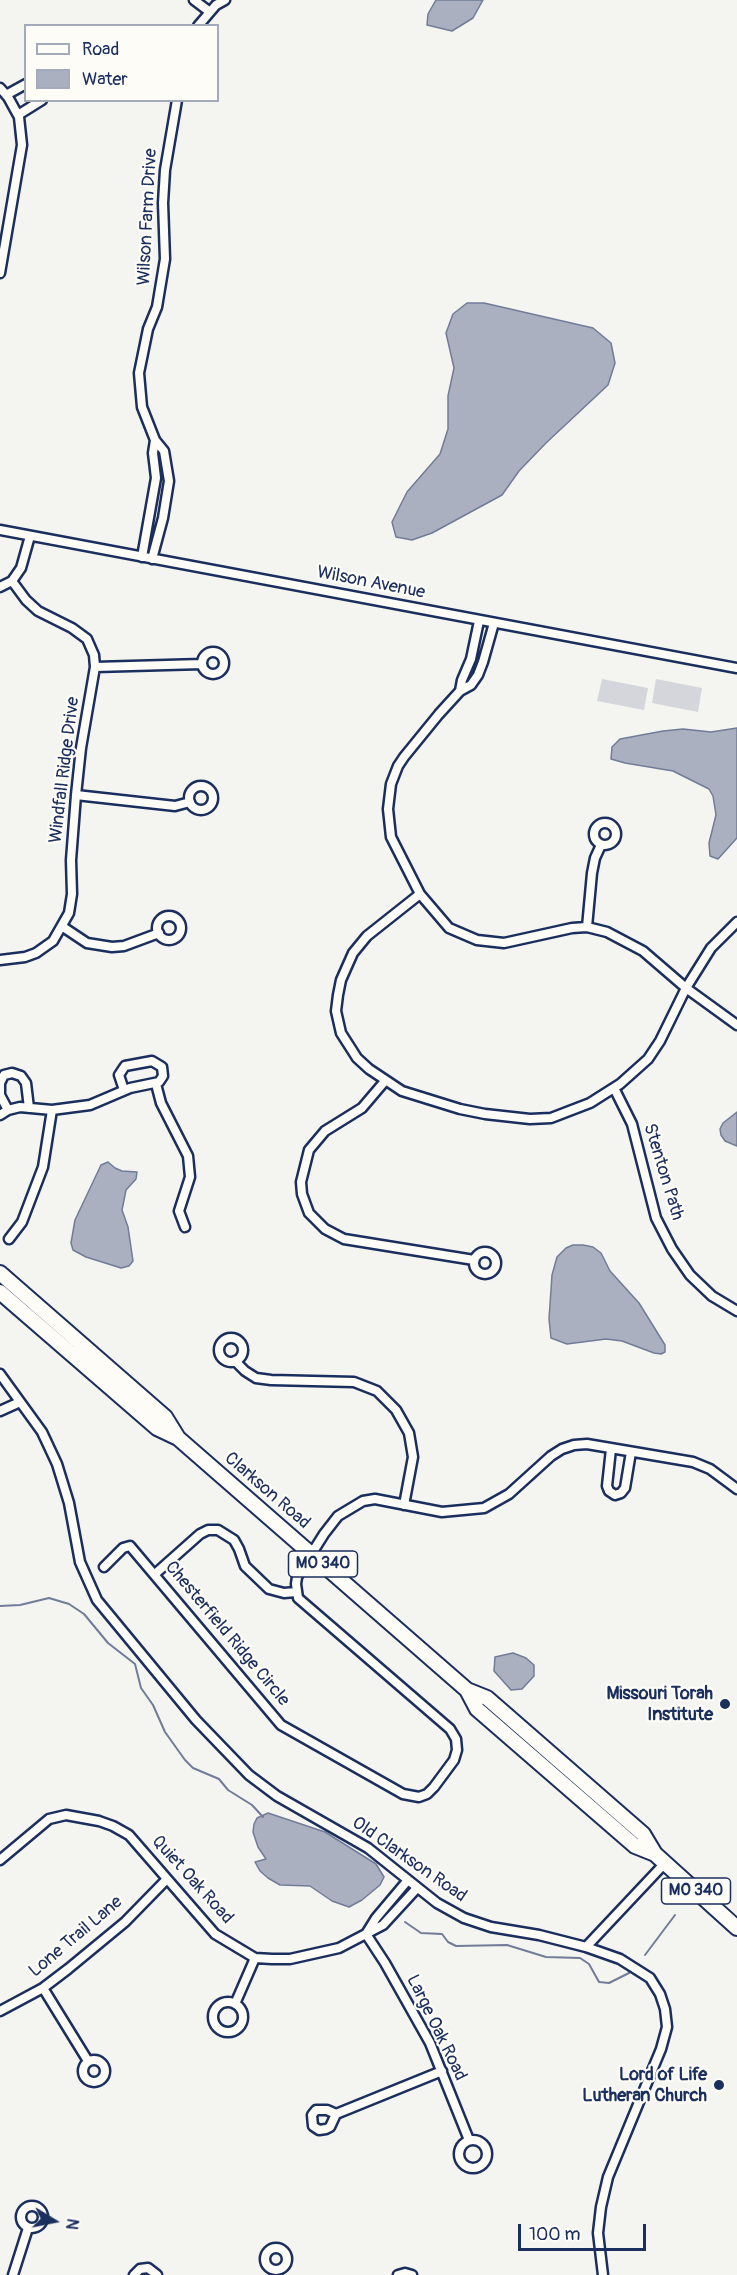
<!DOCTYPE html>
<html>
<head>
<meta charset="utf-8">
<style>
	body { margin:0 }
	#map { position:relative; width:737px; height:2275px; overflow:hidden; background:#f4f4f1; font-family:Pangolin,sans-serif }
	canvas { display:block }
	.legend { position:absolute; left:24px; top:24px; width:195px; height:78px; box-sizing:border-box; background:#fdfcf7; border:2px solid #a3aaba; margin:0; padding:8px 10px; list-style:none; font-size:18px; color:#1b2f5e }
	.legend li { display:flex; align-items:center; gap:12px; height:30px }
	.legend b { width:30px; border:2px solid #a3aaba }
	.north { position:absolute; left:24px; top:2191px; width:60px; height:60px; -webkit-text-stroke:4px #fdfcf7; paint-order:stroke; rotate:100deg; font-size:16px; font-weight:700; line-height:24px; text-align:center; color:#1b2f5e }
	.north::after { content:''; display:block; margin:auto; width:21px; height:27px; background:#1b2f5e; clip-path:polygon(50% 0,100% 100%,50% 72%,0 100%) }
	.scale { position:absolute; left:518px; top:2224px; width:128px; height:27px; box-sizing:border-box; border:3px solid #1b2f5e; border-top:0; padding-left:8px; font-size:18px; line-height:21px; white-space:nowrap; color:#1b2f5e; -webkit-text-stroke:4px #fdfcf7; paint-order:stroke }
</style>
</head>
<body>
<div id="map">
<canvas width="737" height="2275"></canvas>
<ul class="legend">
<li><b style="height:8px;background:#fdfcf7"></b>Road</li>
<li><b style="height:16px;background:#aab0bf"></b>Water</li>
</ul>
<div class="north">N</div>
<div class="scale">100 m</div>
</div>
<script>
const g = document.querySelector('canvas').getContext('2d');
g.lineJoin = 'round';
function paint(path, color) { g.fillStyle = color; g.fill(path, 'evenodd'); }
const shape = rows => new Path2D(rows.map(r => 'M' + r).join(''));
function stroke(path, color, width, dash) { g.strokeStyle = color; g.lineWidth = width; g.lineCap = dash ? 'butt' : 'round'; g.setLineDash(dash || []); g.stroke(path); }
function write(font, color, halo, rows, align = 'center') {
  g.font = font + ' Pangolin,sans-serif'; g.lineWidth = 4.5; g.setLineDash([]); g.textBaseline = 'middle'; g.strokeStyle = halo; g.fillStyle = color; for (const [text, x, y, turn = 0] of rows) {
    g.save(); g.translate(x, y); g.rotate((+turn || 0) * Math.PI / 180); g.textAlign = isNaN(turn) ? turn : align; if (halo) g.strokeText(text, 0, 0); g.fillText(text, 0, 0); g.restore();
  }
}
paint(shape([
	[602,679,648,688,644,710,597,701],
	[656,679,702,688,698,712,652,703]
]), '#d4d6db');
const water = shape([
	[436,0,483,0,473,18,452,31,427,25,428,14,436,0],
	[467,303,484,303,593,328,611,343,615,363,608,385,546,443,519,471,502,495,432,533,412,540,396,537,392,522,407,492,440,454,448,429,448,396,454,368,446,333,453,314,467,303],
	[737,728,737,838,718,859,710,856,709,843,716,815,713,796,709,789,673,771,625,763,611,759,612,747,620,739,663,731,683,729,711,732,737,728],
	[737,1112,737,1146,725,1141,721,1135,720,1129,723,1123,737,1112],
	[108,1162,115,1168,122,1171,137,1172,136,1179,126,1190,122,1210,128,1227,133,1261,129,1266,121,1268,86,1257,73,1250,71,1243,75,1220,101,1165,108,1162],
	[573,1245,583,1245,593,1247,601,1253,610,1271,639,1303,665,1345,665,1352,661,1354,654,1353,622,1341,606,1339,567,1344,551,1338,549,1319,552,1275,557,1257,566,1248,573,1245],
	[513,1653,526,1658,534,1665,534,1676,522,1689,511,1690,494,1671,495,1657,513,1653],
	[268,1813,325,1832,376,1864,384,1877,380,1885,362,1900,349,1907,332,1901,310,1886,280,1885,268,1878,260,1871,255,1862,266,1859,258,1847,253,1832,254,1824,257,1818,268,1813]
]);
paint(water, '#aab0bf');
stroke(water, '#717c98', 1.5);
stroke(shape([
	[0,1606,20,1605,49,1598,69,1604,84,1614,108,1643,135,1664,141,1688,153,1705,165,1732,185,1760,193,1768,219,1779,228,1790,252,1805,263,1817],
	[405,1922,421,1933,442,1934,448,1942,456,1946,507,1945,546,1957,580,1958,589,1964,599,1982,609,1983,629,1973],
	[645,1955,675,1915]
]), '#717c98', 2);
const minor = shape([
	[194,0,210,12],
	[198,26,216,5,225,0],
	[0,88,8,97,19,117,22,145,0,273],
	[6,95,26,84],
	[18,115,42,100],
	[0,530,737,668],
	[142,557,156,478,153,453,155,440],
	[152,559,163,518,169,481,164,451,155,440,142,407,139,373,148,329,157,307,165,259,163,203,165,170,177,100],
	[0,587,12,581,21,568,30,536],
	[494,623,483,662,478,675,471,685,460,691,439,714,404,757,398,766,391,784,388,809,391,837,420,894,449,928,477,940,504,943,572,928,587,927,607,932,643,951,686,988,737,1025],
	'202 663a11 11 0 1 1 22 0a11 11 0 1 1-22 0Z',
	[95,667,202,664],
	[460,691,462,680,471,659,479,621],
	'189 798a12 12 0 1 1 24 0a12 12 0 1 1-24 0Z',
	[76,795,175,806,190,802],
	'594 834a11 11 0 1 1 22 0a11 11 0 1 1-22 0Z',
	[420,894,367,936,353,953,341,980,338,995,336,1011,341,1033,357,1058,369,1069,402,1091,460,1109,485,1114,530,1119,551,1118,590,1103,620,1084,648,1059,660,1041,686,988,711,948,737,922],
	'157 928a12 12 0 1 1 24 0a12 12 0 1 1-24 0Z',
	[63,927,87,943,112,947,124,946,159,933],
	[587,927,592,873,595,858,601,845],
	[0,960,25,957,36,953,53,941,69,913,72,894,71,860,76,795,81,748,95,667,94,655,87,639,72,628,38,611,26,600,12,581],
	[385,1081,362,1108,325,1131,309,1150,301,1182,302,1194,309,1213,325,1229,344,1239,474,1260],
	[156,1084,161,1103,188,1156,190,1177,179,1211,185,1227],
	[614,1088,632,1124,656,1218,672,1249,690,1275,712,1296,737,1311],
	[8,1110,0,1095,0,1083,4,1075,12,1073,21,1076,26,1083,29,1108],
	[0,1115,8,1110,20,1107,52,1110,90,1105,130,1088,159,1082,163,1076,162,1067,152,1061,125,1066,119,1075,124,1090],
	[9,1239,22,1222,43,1167,52,1110],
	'474 1263a11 11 0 1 1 22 0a11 11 0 1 1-22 0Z',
	'219 1350a12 12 0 1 1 24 0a12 12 0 1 1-24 0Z',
	[235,1361,245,1371,256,1378,271,1380,354,1382,377,1391,396,1410,409,1433,413,1457,404,1505],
	[0,1374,42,1432,57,1464,69,1503,80,1562,97,1600,196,1720,249,1775,277,1796,368,1848,437,1903,464,1918,491,1927,539,1935,586,1947,620,1959,650,1978,660,1994,665,2009,667,2027,661,2049,608,2177,601,2207,598,2233,603,2275],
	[0,1411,20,1402],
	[611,1449,607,1486,609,1491,615,1495,621,1493,625,1488,631,1452],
	[104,1567,123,1548,130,1546,281,1725,403,1794,419,1797,427,1794,434,1787,454,1760,457,1750,456,1739,450,1729,298,1598,296,1584,297,1577,324,1534,338,1516,363,1501,375,1499,442,1512,484,1508,509,1494,551,1456,562,1449,574,1445,587,1444,693,1462,710,1469,737,1489],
	[155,1574,200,1534,208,1530,218,1530,234,1540,239,1549,245,1566,269,1589,284,1593,296,1592],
	[0,1860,49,1819,66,1815,99,1821,113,1826,129,1835,215,1934,255,1958,272,1959,290,1959,339,1948,383,1925,417,1888],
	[366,1934,385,1963,430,2043,469,2140],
	[366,1934,376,1918,408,1880],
	[586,1947,665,1863],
	[43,1988,88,2061],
	'213 2017a15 15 0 1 1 30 0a15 15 0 1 1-30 0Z',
	[235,2004,255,1958],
	[0,2011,43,1988,68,1969,125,1922,167,1879],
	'83 2071a11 11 0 1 1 22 0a11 11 0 1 1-22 0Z',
	[336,2114,327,2110,316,2110,312,2115,313,2126,319,2130,326,2129,330,2127,336,2114,442,2071],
	'459 2154a14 14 0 1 1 28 0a14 14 0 1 1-28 0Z',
	'21 2217a11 11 0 1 1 22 0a11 11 0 1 1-22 0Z',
	'265 2259a11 11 0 1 1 22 0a11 11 0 1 1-22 0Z',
	[13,2275,28,2228],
	[134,2275,140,2269,148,2268,157,2275],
	[398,2275,405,2273,412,2275]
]);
const primary = shape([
	[0,1273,165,1417,178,1438,467,1690,477,1709,635,1846,655,1854],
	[0,1292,157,1428,178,1438],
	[467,1690,487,1698,643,1834,655,1854,737,1928]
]);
stroke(minor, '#1b2f5e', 13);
stroke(primary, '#1b2f5e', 18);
stroke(minor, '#fdfcf7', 8);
stroke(primary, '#fdfcf7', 14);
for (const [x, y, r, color] of [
	[725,1704,6,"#1b2f5e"],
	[719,2085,6,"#1b2f5e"]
]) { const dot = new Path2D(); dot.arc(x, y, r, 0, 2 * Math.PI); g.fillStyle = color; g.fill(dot); stroke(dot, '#fdfcf7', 2); }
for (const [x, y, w] of [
	[323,1564,69],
	[696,1891,69]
]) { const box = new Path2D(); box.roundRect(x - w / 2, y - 13, w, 26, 4.5); g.fillStyle = '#fdfcf7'; g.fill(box); stroke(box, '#1b2f5e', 1.5); }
write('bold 16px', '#1b2f5e', null, [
	["MO 340",323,1564],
	["MO 340",696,1891]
]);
write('18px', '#1b2f5e', '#fdfcf7', [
	["Wilson Farm Drive",148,217,-87],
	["Wilson Avenue",371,583,11],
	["Windfall Ridge Drive",65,770,-83],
	["Stenton Path",663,1172,73],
	["Clarkson Road",267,1491,41],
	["Chesterfield Ridge Circle",227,1634,50],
	["Old Clarkson Road",409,1860,35],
	["Quiet Oak Road",192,1880,48],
	["Lone Trail Lane",76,1937,-40],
	["Large Oak Road",436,2028,64]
]);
write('bold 18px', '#1b2f5e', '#fdfcf7', [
	["Missouri Torah",713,1694],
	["Institute",713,1715],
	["Lord of Life",707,2075],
	["Lutheran Church",707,2096]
], 'right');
</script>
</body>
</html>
